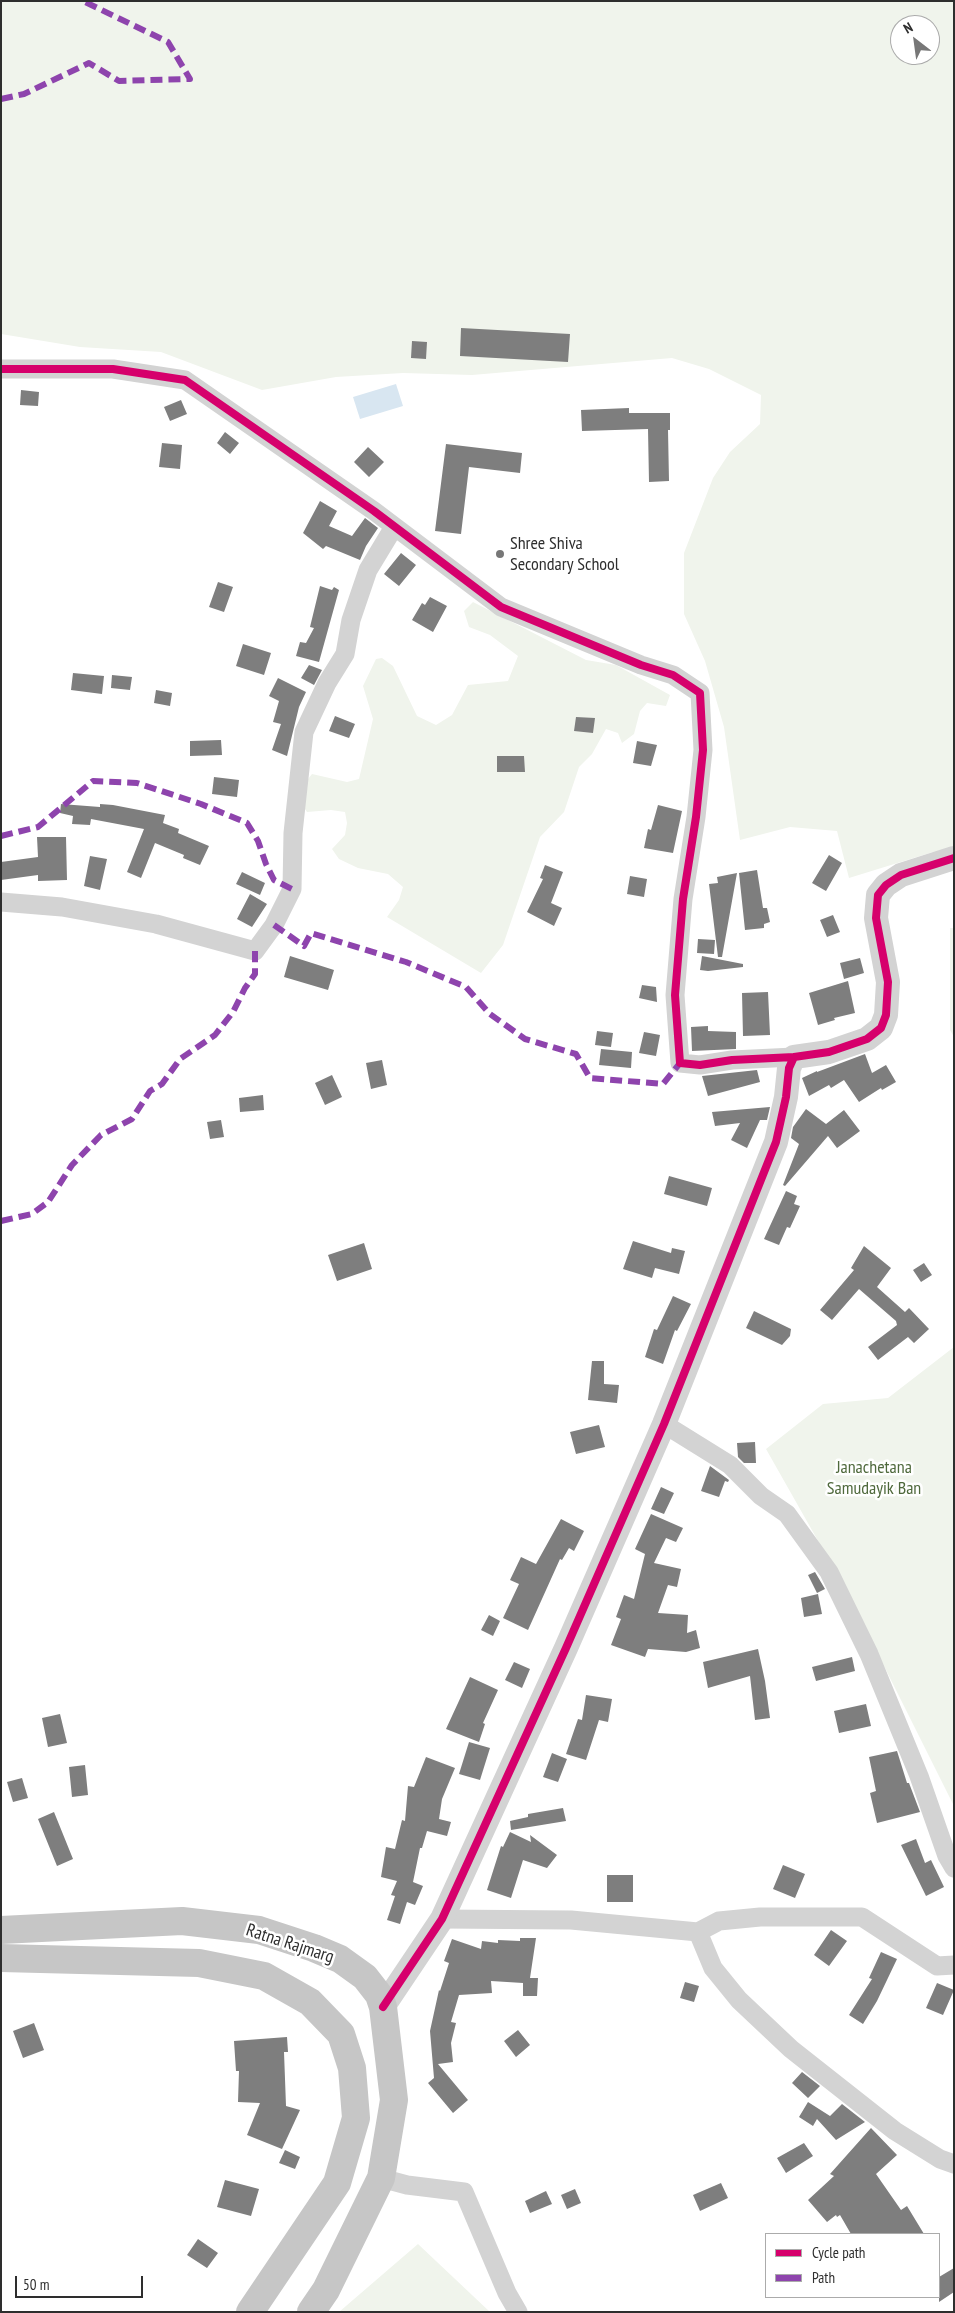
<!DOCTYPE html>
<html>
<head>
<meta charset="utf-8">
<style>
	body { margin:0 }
	#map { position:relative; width:955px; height:2313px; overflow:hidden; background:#fff; font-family:"PT Sans Narrow",sans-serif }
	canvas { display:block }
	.frame { position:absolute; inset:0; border:2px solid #2e2e2e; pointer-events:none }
	.legend { position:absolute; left:765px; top:2233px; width:175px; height:65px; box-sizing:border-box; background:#fff; border:1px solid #ababab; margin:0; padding:6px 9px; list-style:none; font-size:15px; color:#2e2e2e }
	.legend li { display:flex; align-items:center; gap:10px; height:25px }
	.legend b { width:25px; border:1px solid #ababab }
	.north { position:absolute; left:890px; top:15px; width:50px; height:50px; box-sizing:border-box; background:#fff; border:1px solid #ababab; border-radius:50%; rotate:330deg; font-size:14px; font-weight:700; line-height:20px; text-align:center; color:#2e2e2e }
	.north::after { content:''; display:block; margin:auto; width:18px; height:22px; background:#777; clip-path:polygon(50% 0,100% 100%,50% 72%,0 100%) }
	.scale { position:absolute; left:15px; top:2276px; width:128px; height:22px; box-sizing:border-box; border:2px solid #2e2e2e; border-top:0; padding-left:6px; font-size:15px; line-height:18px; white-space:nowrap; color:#2e2e2e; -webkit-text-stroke:4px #fff; paint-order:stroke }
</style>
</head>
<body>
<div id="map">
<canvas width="955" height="2313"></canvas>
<div class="frame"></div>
<ul class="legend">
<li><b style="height:6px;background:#d6006c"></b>Cycle path</li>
<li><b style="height:6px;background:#8e44ad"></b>Path</li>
</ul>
<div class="north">N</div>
<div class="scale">50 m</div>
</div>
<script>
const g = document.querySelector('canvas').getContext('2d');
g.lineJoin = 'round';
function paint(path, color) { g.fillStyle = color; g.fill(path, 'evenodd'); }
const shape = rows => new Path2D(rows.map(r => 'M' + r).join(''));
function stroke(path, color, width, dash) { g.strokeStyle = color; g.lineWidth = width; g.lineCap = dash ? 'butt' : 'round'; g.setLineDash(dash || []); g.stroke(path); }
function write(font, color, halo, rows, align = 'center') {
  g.font = font + ' "PT Sans Narrow",sans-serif'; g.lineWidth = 5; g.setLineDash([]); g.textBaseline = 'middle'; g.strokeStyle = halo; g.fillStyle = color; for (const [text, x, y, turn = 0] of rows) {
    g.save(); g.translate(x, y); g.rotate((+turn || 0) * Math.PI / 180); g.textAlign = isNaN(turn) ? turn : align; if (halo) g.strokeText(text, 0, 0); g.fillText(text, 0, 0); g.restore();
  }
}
paint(shape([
	[1,1,954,1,954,860,933,852,849,878,837,831,790,827,740,840,724,727,705,661,684,614,684,553,713,478,730,452,760,424,761,395,709,369,672,358,472,375,403,373,336,377,262,390,161,352,80,347,1,334],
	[900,25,930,25,930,55,900,55],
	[473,602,586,660,616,665,670,695,666,706,647,703,640,711,634,734,622,743,618,733,606,729,592,754,579,767,564,812,540,837,503,945,481,973,387,917,399,900,403,887,388,874,358,868,339,859,332,849,345,835,347,823,345,812,331,810,307,812,303,806,308,779,312,774,347,782,359,779,373,719,363,686,376,659,382,658,393,666,417,716,436,725,452,715,468,685,508,681,518,656,490,635,469,627,464,611],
	[950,928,954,928,954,1037,950,1030],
	[954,1347,954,1806,847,1592,766,1449,823,1404,888,1398],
	[418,2244,490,2312,339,2312]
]), '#f0f4ec');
paint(shape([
	[396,384,403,406,360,419,353,397]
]), '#d8e6f1');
paint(shape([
	[461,328,570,334,568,362,460,356],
	[412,341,427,342,426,359,411,358],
	[21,390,39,392,38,406,20,405],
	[181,400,187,414,170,421,164,407],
	[629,408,629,413,670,413,670,430,668,430,669,481,649,482,648,429,582,431,581,410],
	[225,432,239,443,230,454,217,443],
	[162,443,182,445,180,469,159,467],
	[446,444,522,453,520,473,469,467,461,534,435,531],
	[368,447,384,462,369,477,354,462],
	[320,501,337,511,329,526,352,536,365,518,378,528,366,546,360,560,326,546,323,549,303,533],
	[401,553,416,565,399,586,384,574],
	[218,582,233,587,224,612,209,607],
	[320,586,332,590,334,587,339,590,319,662,296,656,300,642,306,643,314,628,310,627],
	[430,597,447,606,433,632,412,620,422,603,425,605],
	[243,644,271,653,264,675,236,666],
	[309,665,322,670,314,685,301,678],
	[73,673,104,676,102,694,71,690],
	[112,675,132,677,130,690,111,688],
	[278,678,306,692,299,707,287,756,272,750,281,724,273,722,279,701,269,696],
	[156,690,172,693,170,706,154,703],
	[335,716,355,724,349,738,329,731],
	[576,717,595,718,593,733,574,731],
	[221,740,222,755,190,756,190,741],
	[637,741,657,745,651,766,633,763],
	[497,756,524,756,525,772,497,772],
	[214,777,239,780,237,797,212,794],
	[61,804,100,807,100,804,113,805,165,815,163,823,179,829,178,833,209,846,200,865,183,858,184,855,155,843,141,878,127,872,144,829,91,819,90,825,72,824,73,816,60,813],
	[658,805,682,811,673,853,644,848,648,829,651,830],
	[37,837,66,837,67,880,38,881,38,875,1,880,1,862,38,857],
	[829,855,842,863,826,891,812,883],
	[90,856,107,859,100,890,84,886],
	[545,865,563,872,551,903,562,908,554,926,527,912,543,879,540,878],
	[757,870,763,908,767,908,770,922,764,924,764,928,745,930,739,873],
	[242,872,265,883,260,895,236,884],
	[737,873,722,957,718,957,709,884,718,883,717,877],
	[630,876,647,879,644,897,627,894],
	[250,894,267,904,252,927,237,919],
	[833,915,840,932,827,937,820,920],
	[698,939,715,940,714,954,697,953],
	[290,956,334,970,328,990,284,977],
	[702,956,743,964,743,967,708,971,700,970],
	[860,958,864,973,844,979,840,963],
	[848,981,855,1013,834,1018,835,1020,818,1025,809,993],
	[642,985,656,987,657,1002,639,998],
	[768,992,770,1035,743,1036,742,993],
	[708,1026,708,1031,736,1032,736,1049,692,1051,691,1027],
	[597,1031,613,1033,611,1047,595,1045],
	[644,1032,660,1035,656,1056,639,1053],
	[601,1049,632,1052,631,1068,599,1065],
	[865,1054,872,1073,886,1065,896,1082,882,1090,881,1088,859,1102,844,1080,831,1088,829,1085,809,1096,802,1078,817,1071,817,1072],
	[382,1060,387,1085,371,1089,366,1063],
	[757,1070,760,1082,708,1096,702,1076],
	[332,1075,342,1097,325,1105,315,1083],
	[263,1095,264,1110,240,1112,239,1098],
	[770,1107,767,1120,760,1120,747,1148,731,1140,740,1123,715,1126,712,1112],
	[806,1109,826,1124,844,1110,860,1131,837,1148,828,1136,785,1186,783,1185,799,1144,791,1138,793,1127],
	[221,1120,224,1137,210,1139,207,1122],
	[669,1176,712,1188,707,1206,664,1194],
	[786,1191,797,1196,794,1204,800,1206,790,1228,787,1227,779,1245,764,1239],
	[633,1241,671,1253,672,1248,685,1251,679,1274,655,1268,652,1278,623,1269],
	[364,1243,372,1269,337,1281,328,1255],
	[864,1246,891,1268,877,1287,905,1312,909,1308,929,1329,914,1343,908,1337,878,1360,868,1347,897,1325,896,1321,859,1289,832,1320,820,1310,854,1270,851,1268],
	[924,1263,932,1275,921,1282,913,1270],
	[673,1296,691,1304,677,1331,675,1330,663,1364,645,1357,654,1329,657,1330],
	[754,1311,791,1329,790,1336,782,1345,746,1328],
	[592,1361,604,1361,604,1384,619,1385,617,1403,588,1400],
	[599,1425,605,1447,576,1454,570,1432],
	[755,1442,756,1463,744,1463,738,1457,737,1443],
	[710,1466,729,1480,728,1482,725,1481,719,1497,701,1491],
	[661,1487,674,1493,664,1514,651,1509],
	[651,1514,683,1528,676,1542,666,1538,654,1563,681,1569,677,1587,668,1585,658,1613,688,1615,687,1633,696,1630,700,1648,686,1652,648,1649,645,1657,611,1645,621,1619,616,1617,624,1595,634,1599,645,1554,635,1549],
	[561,1519,584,1531,574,1551,569,1548,562,1560,560,1559,528,1630,503,1618,519,1584,510,1580,521,1557,536,1564],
	[815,1572,825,1589,817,1593,808,1575],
	[818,1594,822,1614,804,1617,801,1598],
	[489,1615,500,1621,493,1636,481,1630],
	[758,1649,765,1681,770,1718,755,1720,750,1676,708,1688,703,1662],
	[852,1657,855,1671,816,1681,812,1667],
	[514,1662,530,1669,522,1688,505,1680],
	[470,1677,498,1690,483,1723,485,1724,479,1742,446,1729],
	[586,1695,612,1699,608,1722,599,1720,586,1760,566,1754,578,1719,582,1720],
	[866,1704,871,1726,839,1733,834,1711],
	[60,1714,67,1743,48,1747,42,1718],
	[469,1742,490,1748,480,1780,459,1774],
	[897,1751,907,1783,909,1783,920,1812,877,1823,870,1793,876,1791,869,1757],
	[552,1753,567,1759,558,1782,543,1777],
	[426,1757,455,1768,442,1799,439,1819,451,1822,447,1836,427,1831,422,1848,420,1848,413,1882,423,1886,415,1905,407,1902,400,1924,387,1920,395,1896,391,1895,397,1881,381,1877,386,1847,395,1849,402,1820,405,1821,408,1786,414,1787],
	[85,1765,88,1795,72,1797,69,1767],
	[22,1778,28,1798,13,1802,7,1782],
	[563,1808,566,1821,511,1830,510,1821,528,1817,528,1814],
	[54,1812,73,1859,57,1866,38,1819],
	[510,1832,531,1842,530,1835,557,1855,547,1868,523,1860,511,1898,487,1890,501,1846,503,1847],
	[916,1839,925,1863,931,1860,944,1887,926,1896,901,1845],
	[783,1865,805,1874,795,1898,773,1889],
	[607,1875,633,1875,633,1902,607,1902],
	[831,1930,847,1941,829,1966,814,1955],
	[520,1938,536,1938,530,1978,538,1978,537,1996,523,1996,523,1983,491,1981,492,1993,459,1995,451,2022,456,2023,451,2043,453,2062,438,2064,468,2100,453,2113,428,2083,434,2078,430,2031,439,1990,440,1991,449,1963,444,1961,452,1939,481,1949,482,1941,498,1943,498,1940,520,1941],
	[881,1952,897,1959,877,2001,863,2024,849,2015,872,1979,869,1978],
	[685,1982,699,1986,694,2002,680,1998],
	[937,1983,954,1990,943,2015,926,2008],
	[34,2023,44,2050,23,2058,13,2031],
	[518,2030,530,2045,516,2057,504,2041],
	[287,2037,288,2052,284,2052,286,2106,300,2110,282,2149,247,2135,260,2103,238,2102,239,2071,236,2071,234,2041],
	[802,2072,820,2086,808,2098,792,2083],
	[808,2102,830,2116,842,2104,865,2122,836,2140,817,2119,813,2126,799,2117],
	[871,2128,897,2155,876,2174,901,2210,907,2206,924,2234,851,2234,840,2215,837,2217,836,2215,827,2222,808,2200,834,2176,830,2174],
	[804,2143,813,2156,786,2173,777,2158],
	[285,2150,300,2157,295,2169,279,2163],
	[225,2180,259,2189,251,2216,217,2207],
	[721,2183,728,2198,700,2211,693,2195],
	[575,2189,581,2203,567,2209,561,2195],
	[546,2191,552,2204,530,2213,525,2201],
	[198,2239,218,2253,207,2268,187,2255],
	[954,2268,954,2292,939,2302,939,2277]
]), '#7e7e7e');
stroke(shape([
	[1,369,113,369,185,380,374,511,501,607,641,665,673,675,700,693,703,750,696,817,683,899,675,995,680,1063,700,1065,732,1060,794,1057],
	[1,902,62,907,156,924,255,951,274,925,292,889,293,833,304,732,327,683,345,654,351,620,368,570,394,527],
	[664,1424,730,1465,761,1496,787,1514,829,1572,869,1654,919,1776,947,1856,954,1868],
	[442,1919,571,1920,698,1932,719,1921,760,1917,862,1917,937,1966,954,1965],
	[698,1932,713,1968,739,2000,791,2049,895,2131,940,2159,954,2164],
	[381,2178,407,2185,464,2192,507,2293,518,2312]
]), '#d3d3d3', 19);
stroke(shape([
	[383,2007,442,1919,566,1648,664,1424,776,1142,786,1097,789,1068,794,1057,829,1052,867,1039,881,1028,886,1015,888,982,876,918,878,895,886,885,901,875,954,858]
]), '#d3d3d3', 24);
stroke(shape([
	[1,1930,182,1921,259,1930,314,1948,340,1959,365,1977,379,1995,383,2007,394,2100,381,2178,326,2290,311,2312],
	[1,1958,199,1963,264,1976,310,2002,341,2034,352,2068,356,2118,337,2183,250,2312]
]), '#c6c6c6', 28);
stroke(shape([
	[1,99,24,94,89,63,119,81,190,79,168,42,83,1],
	[1,836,38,827,93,781,137,783,201,804,247,823,258,841,266,864,274,880,292,889],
	[274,925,304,946,311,933,406,962,466,987,490,1014,525,1039,576,1054,590,1078,663,1084,680,1063],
	[1,1221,32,1214,48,1202,72,1165,101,1135,132,1119,150,1091,162,1084,180,1059,215,1035,233,1012,245,988,255,974,255,951]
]), '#8e44ad', 6, [12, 6]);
stroke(shape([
	[1,369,113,369,185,380,374,511,501,607,641,665,673,675,700,693,703,750,696,817,683,899,675,995,680,1063,700,1065,732,1060,794,1057],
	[383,2007,442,1919,566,1648,664,1424,776,1142,786,1097,789,1068,794,1057,829,1052,867,1039,881,1028,886,1015,888,982,876,918,878,895,886,885,901,875,954,858]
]), '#d6006c', 8);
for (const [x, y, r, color] of [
	[500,554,5,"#777"]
]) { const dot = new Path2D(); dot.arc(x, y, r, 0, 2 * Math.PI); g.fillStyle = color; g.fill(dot); stroke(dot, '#fff', 2); }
write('18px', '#2e2e2e', '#fff', [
	["Shree Shiva",510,544],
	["Secondary School",510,565]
], 'left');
write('18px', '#4f693c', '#fff', [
	["Janachetana",874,1468],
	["Samudayik Ban",874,1489]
]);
write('18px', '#2e2e2e', '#fff', [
	["Ratna Rajmarg",290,1944,18]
]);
</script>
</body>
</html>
